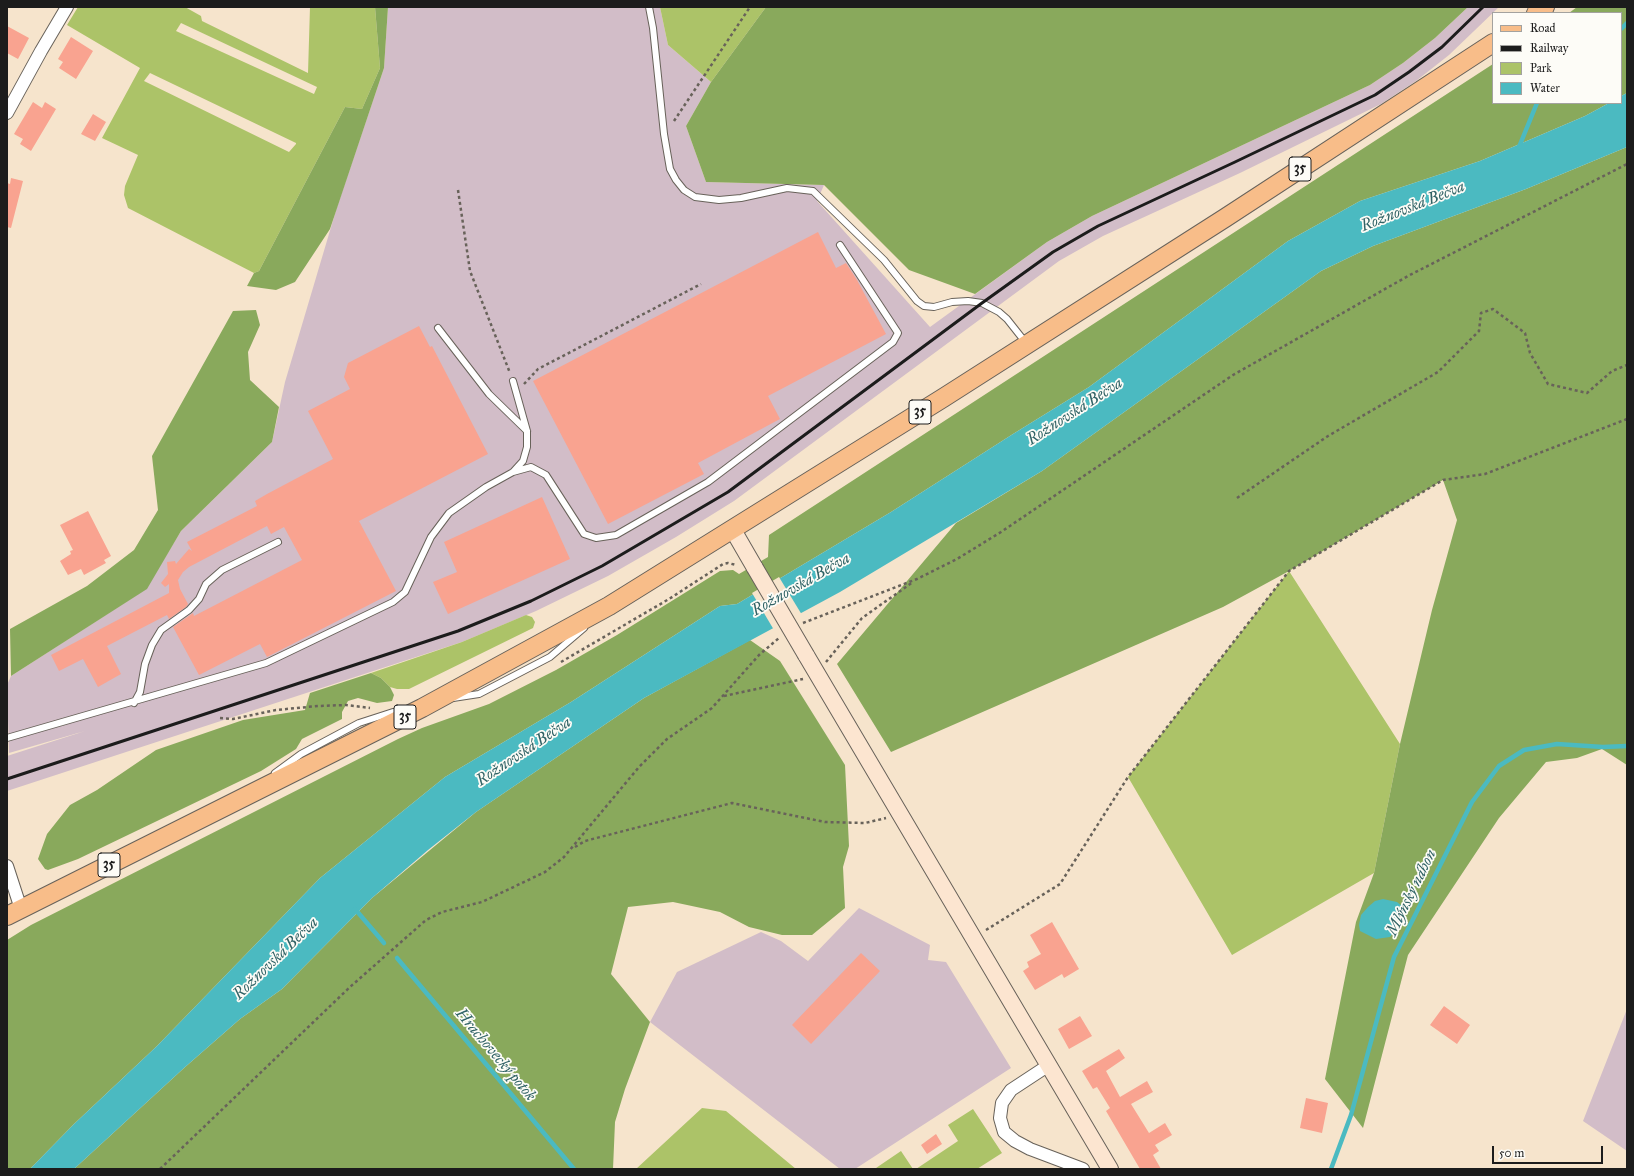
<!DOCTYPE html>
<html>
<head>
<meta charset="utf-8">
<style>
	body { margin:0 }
	#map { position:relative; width:1634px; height:1176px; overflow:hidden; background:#f6e4cc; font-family:"IM FELL Great Primer",serif }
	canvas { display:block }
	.frame { position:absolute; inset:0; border:8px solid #1c1c1c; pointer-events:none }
	.legend { position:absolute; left:1492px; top:12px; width:130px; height:92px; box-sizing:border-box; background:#fdfcf7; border:1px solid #a3a29f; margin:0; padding:5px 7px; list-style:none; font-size:12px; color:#1c1c1c }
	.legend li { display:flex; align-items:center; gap:8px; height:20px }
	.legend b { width:20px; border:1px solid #a3a29f }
	.scale { position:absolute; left:1492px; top:1146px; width:111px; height:18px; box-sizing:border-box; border:2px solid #1c1c1c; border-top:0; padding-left:5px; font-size:12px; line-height:14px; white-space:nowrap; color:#1c1c1c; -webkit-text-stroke:3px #fdfcf7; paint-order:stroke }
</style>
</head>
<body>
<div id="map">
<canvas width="1634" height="1176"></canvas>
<div class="frame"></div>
<ul class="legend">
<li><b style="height:5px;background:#f8bd89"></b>Road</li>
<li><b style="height:5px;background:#1c1c1c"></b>Railway</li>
<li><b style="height:11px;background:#acc368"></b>Park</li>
<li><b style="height:11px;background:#4bbac1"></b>Water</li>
</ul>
<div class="scale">50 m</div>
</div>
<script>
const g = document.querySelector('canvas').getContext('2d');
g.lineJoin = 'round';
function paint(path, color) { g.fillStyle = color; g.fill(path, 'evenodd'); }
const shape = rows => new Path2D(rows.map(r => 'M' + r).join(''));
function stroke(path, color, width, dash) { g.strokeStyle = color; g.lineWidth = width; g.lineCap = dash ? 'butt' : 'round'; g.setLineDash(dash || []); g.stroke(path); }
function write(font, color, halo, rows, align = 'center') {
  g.font = font + ' "IM FELL Great Primer",serif'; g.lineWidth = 3.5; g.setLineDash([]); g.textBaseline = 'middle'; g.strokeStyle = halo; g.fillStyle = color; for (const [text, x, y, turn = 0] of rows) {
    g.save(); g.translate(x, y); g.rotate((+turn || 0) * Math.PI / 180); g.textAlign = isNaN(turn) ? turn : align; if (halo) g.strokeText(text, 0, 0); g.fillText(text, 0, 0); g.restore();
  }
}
paint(shape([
	[388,7,660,7,668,45,711,82,686,126,706,182,824,185,817,201,930,327,1047,242,1092,216,1370,85,1403,63,1435,38,1468,7,1499,7,1449,55,1416,81,1381,104,1240,173,1103,236,1059,261,734,501,676,537,608,576,536,611,462,642,7,791,7,756,85,731,9,753,7,685,11,676,146,589,181,531,272,442,285,382,337,207,384,68],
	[859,908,930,945,928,960,946,962,1011,1068,855,1169,840,1169,650,1022,677,972,761,932,781,941,808,961],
	[1627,1009,1627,1151,1583,1121]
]), '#d2bdc8');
paint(shape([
	[78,7,185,7,201,16,202,21,308,73,310,7,375,7,380,68,362,109,345,107,259,271,254,273,128,208,124,195,125,186,138,155,102,138,140,68,67,25],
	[181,23,317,87,314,94,176,31],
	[150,73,296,143,296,144,289,152,144,81],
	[660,7,766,7,711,82,668,45],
	[1289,571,1400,744,1374,873,1232,955,1128,777],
	[526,615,532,617,535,622,533,628,409,689,397,689,390,687,381,678,371,673,462,642],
	[702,1108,726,1111,796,1169,636,1169],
	[973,1109,1002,1153,977,1169,916,1169,958,1141,948,1125],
	[901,1151,913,1169,876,1169,876,1168]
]), '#acc368');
paint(shape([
	[375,7,388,7,384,68,330,229,295,282,276,290,247,286,254,273,259,271,345,107,362,109,380,68],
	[766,7,1468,7,1435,38,1403,63,1370,85,1092,216,1047,242,975,294,909,270,824,185,706,182,686,126,711,82],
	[1577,7,1627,7,1627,93,1621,96,1621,13,1569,13],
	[1493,64,1493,103,1609,103,1585,116,1480,161,1360,201,1288,241,1089,387,1013,434,891,512,737,604,720,606,571,702,445,777,320,878,157,1046,74,1124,30,1169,7,1169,7,940,31,925,398,739,422,728,489,704,556,670,617,635,720,571,733,570,739,574,768,557,769,535],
	[1627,147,1627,765,1602,749,1577,758,1546,762,1499,818,1408,955,1363,1128,1325,1079,1356,922,1374,873,1400,744,1432,610,1457,520,1443,480,1289,571,1223,607,891,752,837,664,956,523,1042,471,1321,271,1373,246,1526,189],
	[256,310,260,325,248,352,250,380,279,407,272,442,181,531,147,589,11,676,10,629,87,586,134,550,158,510,152,456,233,311],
	[750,640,780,661,845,765,849,846,843,867,845,908,812,935,782,935,749,927,720,912,673,902,628,907,611,974,650,1022,625,1089,615,1122,613,1169,74,1169,184,1068,240,1019,282,989,372,898,476,812,644,698],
	[371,673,381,678,390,687,394,695,392,701,377,703,358,698,348,701,342,712,342,719,302,739,296,749,261,771,78,859,48,870,45,869,38,859,47,834,70,805,97,790,156,750,243,720,305,710,310,693]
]), '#89a95c');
paint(shape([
	[1627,93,1627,147,1526,189,1373,246,1321,271,1042,471,840,592,644,698,476,812,428,850,372,898,282,989,240,1019,184,1068,74,1169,30,1169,74,1124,157,1046,320,878,445,777,571,702,720,606,737,604,891,512,1013,434,1089,387,1288,241,1360,201,1480,161,1585,116,1609,103,1621,103,1621,96],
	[1383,899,1397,902,1403,907,1403,911,1395,930,1390,937,1376,939,1360,931,1359,925,1361,915,1368,907,1375,901]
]), '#4bbac1');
paint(shape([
	[779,577,802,615,774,630,752,593]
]), '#f6e4cc');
stroke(shape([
	[1621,29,1627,23],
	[1519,147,1537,103],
	[355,909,384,943],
	[397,958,574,1169],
	[1331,1169,1351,1115,1394,957,1472,802,1499,766,1524,750,1557,744,1603,747,1627,746]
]), '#4bbac1', 4.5);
paint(shape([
	[7,26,29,38,18,59,7,53],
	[71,37,93,51,76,79,59,68,63,62,58,59],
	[33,102,42,108,45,102,56,109,31,151,20,144,23,139,14,134],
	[93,114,106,122,95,141,81,134],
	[11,178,23,181,11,228,7,227,7,183,10,184],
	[818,232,836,268,846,263,857,280,886,334,768,396,780,419,698,463,704,474,608,524,533,381],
	[419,326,430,347,432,346,488,454,359,521,396,591,267,657,260,644,199,675,173,627,193,613,194,616,302,560,284,527,271,534,267,526,189,567,183,572,178,580,180,589,188,604,186,607,169,619,167,615,107,646,121,674,98,687,83,659,59,671,51,655,169,593,169,584,165,587,161,583,168,574,167,562,175,561,176,564,189,549,192,551,187,542,257,506,255,501,267,494,333,459,308,411,350,389,344,377,348,363],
	[542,497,570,559,448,614,433,582,457,572,444,542],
	[88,511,111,556,104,560,106,563,84,575,81,569,68,575,60,561,71,554,70,551,73,550,60,525],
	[1052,922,1079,969,1064,978,1062,974,1035,990,1023,971,1029,967,1027,962,1041,954,1030,935],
	[861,953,880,971,811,1044,792,1025],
	[1444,1006,1470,1025,1457,1044,1430,1025],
	[1080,1016,1092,1036,1069,1049,1058,1029],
	[1119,1049,1125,1058,1106,1071,1120,1097,1147,1081,1153,1092,1131,1104,1149,1133,1165,1123,1172,1135,1155,1145,1159,1151,1153,1155,1161,1169,1140,1169,1106,1111,1110,1108,1097,1087,1093,1089,1082,1071],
	[1306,1098,1328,1103,1322,1133,1300,1128],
	[936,1134,942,1144,927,1154,921,1145]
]), '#f9a390');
const lane = shape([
	[649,7,653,28,664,134,670,169,676,180,684,190,695,197,719,200,741,198,787,188,813,191,884,260,917,301,924,306,934,307,952,302,968,301,982,303,999,312,1007,319,1026,343],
	[438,328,489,394,527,431],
	[513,472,531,467,546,475,584,534,596,538,616,535,708,482,893,342,898,333,840,245],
	[453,698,479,694,550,657,584,628],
	[134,703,140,692,145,664,152,645,161,630,189,610,199,599,206,584,222,570,278,542],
	[7,738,266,663,393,602,405,592,431,537,449,513,486,487,513,472,523,461,527,447,527,431,513,381],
	[275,773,301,754,359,723,393,712,402,712]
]);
const street = shape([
	[7,113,41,51,67,7],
	[7,866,21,909],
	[1049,1065,1011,1090,1002,1103,1000,1118,1004,1132,1015,1141,1030,1149,1083,1169]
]);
const secondary = shape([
	[733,530,755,568],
	[806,655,1110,1169]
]);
const primary = shape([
	[1536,13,1545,7],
	[7,916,422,708,609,606,943,398,1225,218,1493,43]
]);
stroke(lane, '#68625a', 8);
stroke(street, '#68625a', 14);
stroke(secondary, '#68625a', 18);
stroke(primary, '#68625a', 20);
stroke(shape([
	[674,121,750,7],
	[458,190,470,271,510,373],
	[524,384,538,369,701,284],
	[1237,498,1328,436,1438,372,1479,331,1481,313,1493,309,1525,333,1530,353,1548,384,1587,393,1612,371,1627,365],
	[803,623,917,579,957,559,1001,532,1233,375,1408,276,1627,164],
	[561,662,669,599,723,564,728,563,736,565],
	[826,662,862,618,913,582],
	[724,696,803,679],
	[220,718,233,719,276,710,318,706,346,705,370,708],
	[575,847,585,841,732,803,825,822,865,823,886,818],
	[986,930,1060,884,1128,777,1289,571,1443,480,1485,474,1627,419],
	[160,1169,350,987,426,920,442,912,482,902,545,872,564,857,639,767,667,739,712,708,759,655,779,638]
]), '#68625a', 2.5, [3, 3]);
stroke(lane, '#fff', 6);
stroke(street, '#fff', 12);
stroke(secondary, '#fce5d0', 16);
stroke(primary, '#f8bd89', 18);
stroke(shape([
	[7,779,458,631,531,601,602,566,728,492,982,303,1053,252,1098,226,1235,162,1375,95,1409,72,1442,47,1483,7]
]), '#1c1c1c', 3);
const secondaryBridge = shape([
	[755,568,806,655]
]);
stroke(secondaryBridge, '#68625a', 18, []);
stroke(secondaryBridge, '#fce5d0', 16);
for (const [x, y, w] of [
	[1300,169,22],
	[920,412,22],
	[405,717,22],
	[109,865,22]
]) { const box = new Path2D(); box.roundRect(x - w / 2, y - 12, w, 24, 3); g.fillStyle = '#fdfcf7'; g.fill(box); stroke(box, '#1c1c1c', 1); }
write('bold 14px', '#1c1c1c', null, [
	["35",1300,169],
	["35",920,412],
	["35",405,717],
	["35",109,865]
]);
write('italic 16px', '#316366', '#fdfcf7', [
	["Rožnovská Bečva",1413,207,-22],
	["Rožnovská Bečva",1075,412,-33],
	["Rožnovská Bečva",801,585,-30],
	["Rožnovská Bečva",524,752,-34],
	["Mlýnský náhon",1412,893,-64],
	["Rožnovská Bečva",276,959,-44],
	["Hrachovecký potok",495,1055,50]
]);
</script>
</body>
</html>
